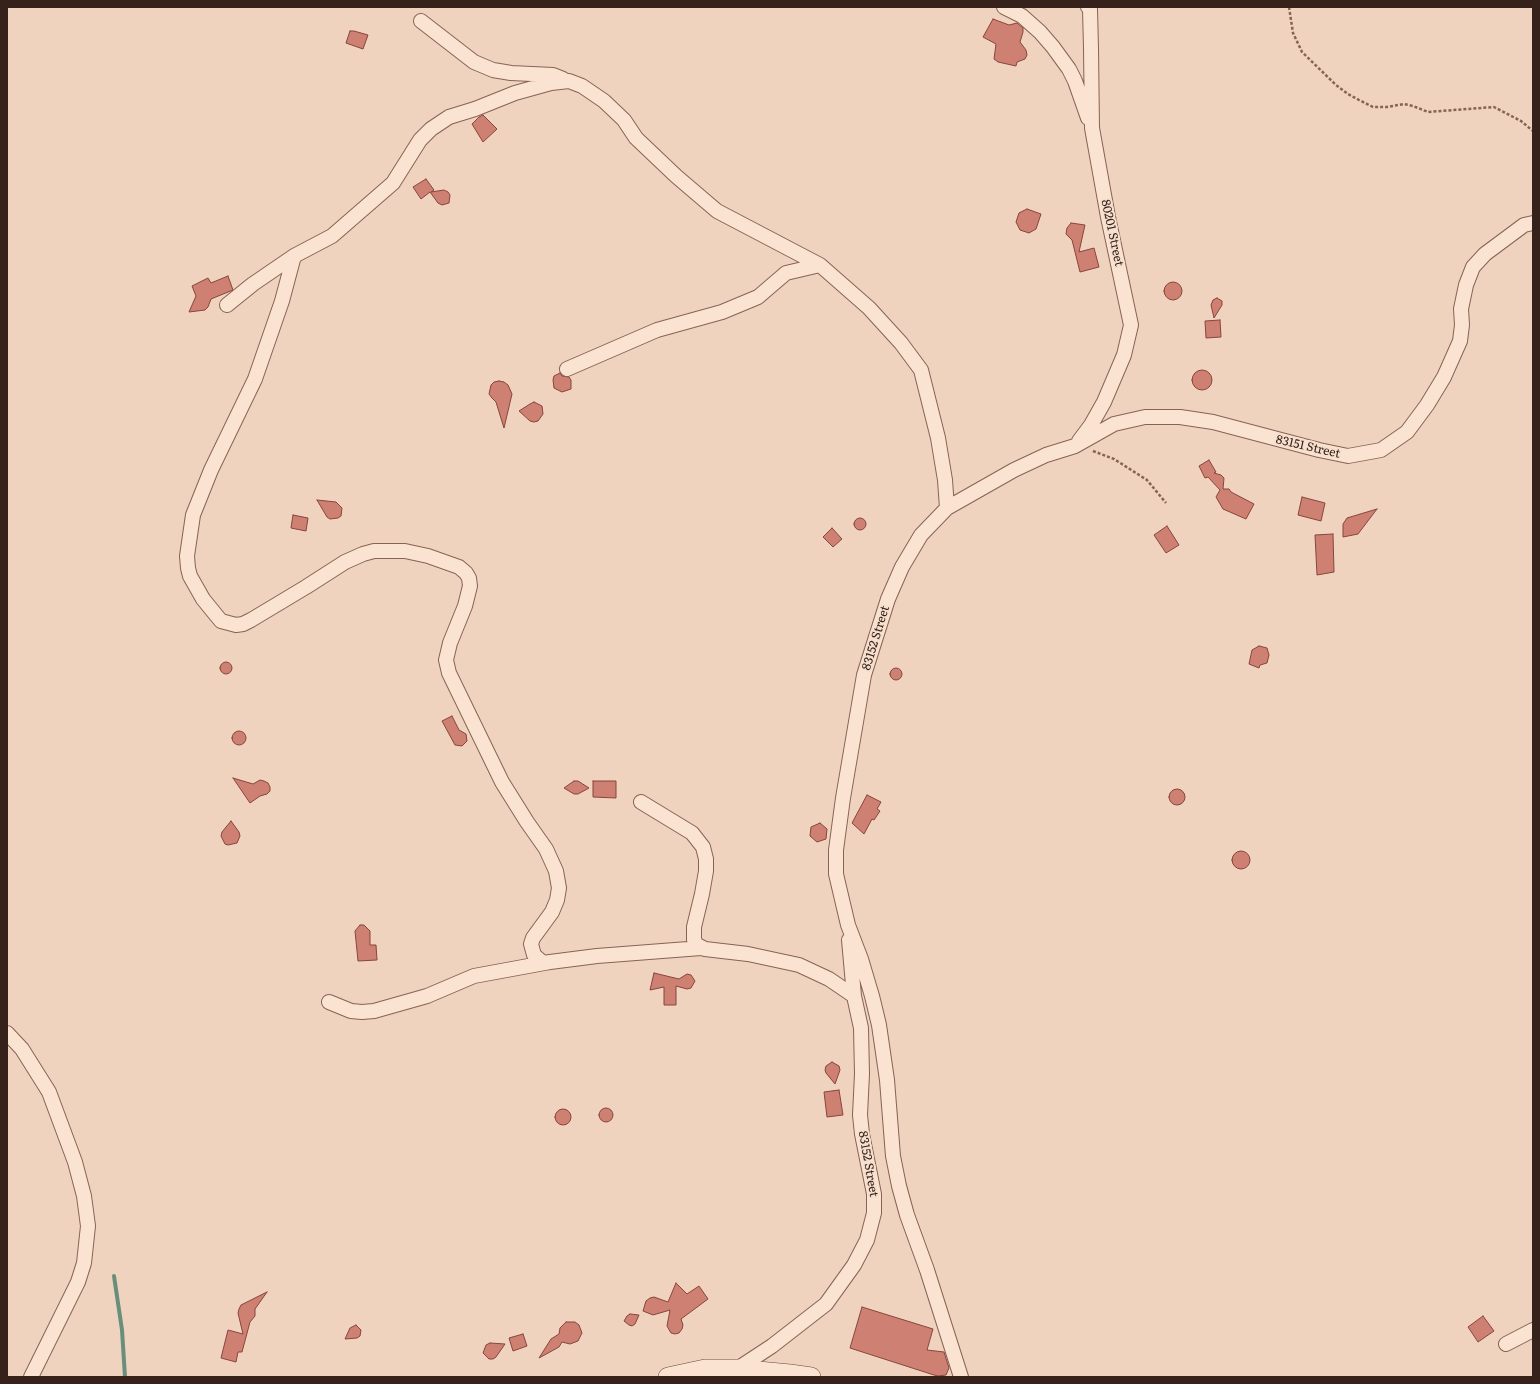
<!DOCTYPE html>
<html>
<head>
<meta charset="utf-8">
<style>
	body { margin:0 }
	#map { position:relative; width:1540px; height:1384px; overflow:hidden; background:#efd3be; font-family:Literata,serif }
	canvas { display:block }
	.frame { position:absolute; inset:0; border:8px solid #36211b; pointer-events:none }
</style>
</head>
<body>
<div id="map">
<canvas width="1540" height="1384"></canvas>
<div class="frame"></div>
</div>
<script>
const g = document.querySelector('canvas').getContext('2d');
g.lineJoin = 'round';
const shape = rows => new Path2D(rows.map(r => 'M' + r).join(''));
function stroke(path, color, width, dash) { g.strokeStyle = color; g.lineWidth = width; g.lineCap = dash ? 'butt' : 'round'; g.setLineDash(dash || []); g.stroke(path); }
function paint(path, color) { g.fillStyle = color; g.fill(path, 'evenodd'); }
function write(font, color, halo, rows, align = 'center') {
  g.font = font + ' Literata,serif'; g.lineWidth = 4; g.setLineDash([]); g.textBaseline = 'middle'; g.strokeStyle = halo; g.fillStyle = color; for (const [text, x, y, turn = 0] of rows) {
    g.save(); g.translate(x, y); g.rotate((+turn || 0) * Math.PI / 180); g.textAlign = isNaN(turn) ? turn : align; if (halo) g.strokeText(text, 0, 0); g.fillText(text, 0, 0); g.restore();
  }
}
stroke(shape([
	[114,1276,122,1330,125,1377]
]), '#698e7b', 4);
const building = shape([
	[993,19,1009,25,1017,23,1023,28,1023,32,1020,42,1026,50,1027,55,1025,59,1017,62,1016,66,998,62,994,59,996,44,983,37,993,19],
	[350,31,354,31,368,35,363,49,346,43,350,31],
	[483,115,497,129,483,142,472,124,479,117,483,115],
	[426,179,434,190,431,192,444,190,448,192,450,195,449,203,442,205,438,203,430,192,421,199,413,187,426,179],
	[1027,209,1041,214,1036,229,1029,233,1020,230,1016,222,1019,213,1027,209],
	[1071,223,1085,225,1079,252,1094,248,1099,267,1080,272,1072,240,1066,234,1067,228,1071,223],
	[228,276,233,290,211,299,208,307,205,310,189,312,196,296,192,286,208,278,211,283,228,276],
	'1164 291a9 9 0 1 1 18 0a9 9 0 1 1-18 0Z',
	[1217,298,1222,301,1222,305,1214,318,1211,305,1213,300,1217,298],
	[1220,320,1221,337,1206,338,1205,321,1220,320],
	'1192 380a10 10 0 1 1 20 0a10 10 0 1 1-20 0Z',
	[560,373,562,376,569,377,571,380,571,389,562,392,554,388,553,380,554,376,560,373],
	[499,381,504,382,508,385,512,394,504,428,496,402,492,398,489,394,491,385,494,382,499,381],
	[534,402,542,406,543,414,538,421,534,422,530,421,519,411,530,404,534,402],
	[1209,460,1216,472,1214,473,1221,475,1224,478,1223,489,1229,489,1231,492,1254,504,1246,519,1223,509,1216,497,1220,490,1208,477,1205,478,1199,466,1209,460],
	[1302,497,1325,503,1321,521,1298,515,1302,497],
	[317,500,336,502,342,508,341,516,338,518,330,519,327,517,317,500],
	[1377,509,1358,534,1343,537,1343,524,1347,518,1377,509],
	[293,515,308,518,306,531,291,528,293,515],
	'854 524a6 6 0 1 1 12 0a6 6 0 1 1-12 0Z',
	[1167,526,1179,545,1166,553,1154,535,1167,526],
	[832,528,842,539,833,547,823,537,832,528],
	[1333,534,1334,572,1317,575,1315,535,1333,534],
	[1259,646,1267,648,1269,655,1267,663,1260,665,1259,668,1249,664,1252,650,1259,646],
	'220 668a6 6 0 1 1 12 0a6 6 0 1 1-12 0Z',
	'890 674a6 6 0 1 1 12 0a6 6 0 1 1-12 0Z',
	[452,716,459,730,466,734,467,741,462,746,455,745,442,721,452,716],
	'232 738a7 7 0 1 1 14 0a7 7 0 1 1-14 0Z',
	[233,778,253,784,260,780,264,781,268,783,270,787,270,791,267,794,260,796,250,803,233,778],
	[574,781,578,781,589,788,578,794,574,794,564,788,574,781],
	[593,781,616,781,616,798,593,797,593,781],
	'1169 797a8 8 0 1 1 16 0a8 8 0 1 1-16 0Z',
	[867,795,881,802,877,809,880,811,874,820,872,819,864,834,852,823,867,795],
	[231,821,239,832,240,836,237,843,228,845,225,844,221,836,222,832,231,821],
	[820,823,827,829,826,839,817,842,810,836,811,827,820,823],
	'1232 860a9 9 0 1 1 18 0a9 9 0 1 1-18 0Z',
	[360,925,364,925,370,931,370,945,376,945,377,960,358,961,355,931,360,925],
	[654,973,679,979,687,974,691,975,695,981,691,988,687,989,676,986,676,1005,664,1005,664,987,650,990,654,973],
	[832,1062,839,1066,840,1070,835,1084,826,1073,825,1070,826,1066,832,1062],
	[839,1090,843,1115,827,1117,824,1092,839,1090],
	'599 1115a7 7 0 1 1 14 0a7 7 0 1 1-14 0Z',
	'555 1117a8 8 0 1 1 16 0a8 8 0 1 1-16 0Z',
	[676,1283,687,1294,699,1286,708,1299,681,1319,683,1325,682,1329,679,1333,675,1334,671,1333,667,1326,670,1310,653,1315,643,1311,646,1301,650,1298,654,1297,668,1302,676,1283],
	[267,1292,255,1309,255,1316,250,1322,242,1352,238,1352,236,1362,221,1358,228,1330,243,1334,238,1313,239,1309,241,1305,267,1292],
	[862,1307,933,1329,927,1350,944,1352,949,1368,946,1375,938,1376,934,1375,850,1348,862,1307],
	[630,1314,639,1315,635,1324,632,1326,629,1325,624,1321,627,1316,630,1314],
	[1483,1316,1494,1331,1478,1342,1468,1327,1483,1316],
	[566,1322,575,1322,579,1325,582,1333,578,1341,570,1344,562,1342,559,1347,539,1358,551,1339,559,1334,560,1328,566,1322],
	[356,1325,361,1330,360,1336,357,1338,345,1339,350,1328,356,1325],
	[523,1334,527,1346,513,1351,509,1338,523,1334],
	[490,1343,505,1344,496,1357,493,1359,489,1359,483,1353,486,1345,490,1343]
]);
paint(building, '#ce8072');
stroke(building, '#87453b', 1);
const street = shape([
	[1004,7,1022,16,1040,32,1053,47,1069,69,1075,81,1088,118],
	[421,21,474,62,493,70,511,73,553,75,563,79],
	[294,256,282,301,255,379,211,470,193,515,187,556,188,568,190,576,203,599,216,615,221,621,236,625,243,624,251,620,306,587,345,562,363,554,374,551,405,551,428,556,459,567,466,573,469,578,470,586,465,606,450,643,446,660,449,673,502,782,527,822,546,849,556,871,559,888,557,900,552,912,533,938,531,944,534,955,543,963,550,962],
	[227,305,253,284,294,256,332,236,393,183,420,140,431,129,449,117,475,109,515,93,551,83,569,81,582,86,604,101,624,120,636,138,676,176,717,211,820,265,869,308,901,343,921,370,938,438,945,480,947,508],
	[567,369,657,330,722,312,758,297,786,273,820,265],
	[1079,441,1091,425,1104,402,1124,355,1131,325,1108,217,1092,128,1091,48,1090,9,1088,7],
	[641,802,692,833,703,847,706,859,706,871,702,894,694,927,694,940,697,945,705,949,748,954,799,965,829,979,854,996],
	[329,1002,351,1011,362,1012,374,1011,427,996,474,976,550,962,597,956,701,948],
	[7,1033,22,1049,49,1092,75,1162,84,1196,88,1226,84,1263,78,1282,31,1377],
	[1506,1344,1533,1330],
	[737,1369,772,1346,826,1304,854,1265,867,1240,874,1213,874,1194,862,1134,860,1115,862,1074,861,1028,854,996,849,940],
	[961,1377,927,1270,907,1215,899,1186,893,1156,887,1080,879,1025,872,996,861,959,848,925,836,874,836,850,843,798,864,675,888,599,902,567,921,535,947,508,1014,470,1046,455,1075,446,1114,424,1145,417,1180,417,1213,422,1319,450,1348,456,1381,450,1407,432,1427,405,1444,377,1460,341,1462,325,1461,309,1466,285,1473,267,1485,254,1524,225,1533,223]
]);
const secondary = shape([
	[668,1377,705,1369,737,1369,790,1374,811,1377]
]);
stroke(street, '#876356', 16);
stroke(secondary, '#69453a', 20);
stroke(shape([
	[1289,7,1293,33,1302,52,1336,85,1348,94,1359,100,1373,107,1387,107,1404,104,1413,106,1428,112,1494,107,1521,121,1533,131],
	[1093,451,1114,459,1147,480,1166,503]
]), '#876356', 2.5, [3, 2]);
stroke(street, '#fae3d1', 14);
stroke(secondary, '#fae3d1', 19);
write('12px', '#36211b', '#f6e0cd', [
	["80201 Street",1112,233,78],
	["83151 Street",1308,447,13],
	["83152 Street",876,638,-73],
	["83152 Street",868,1164,80]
]);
</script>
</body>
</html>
